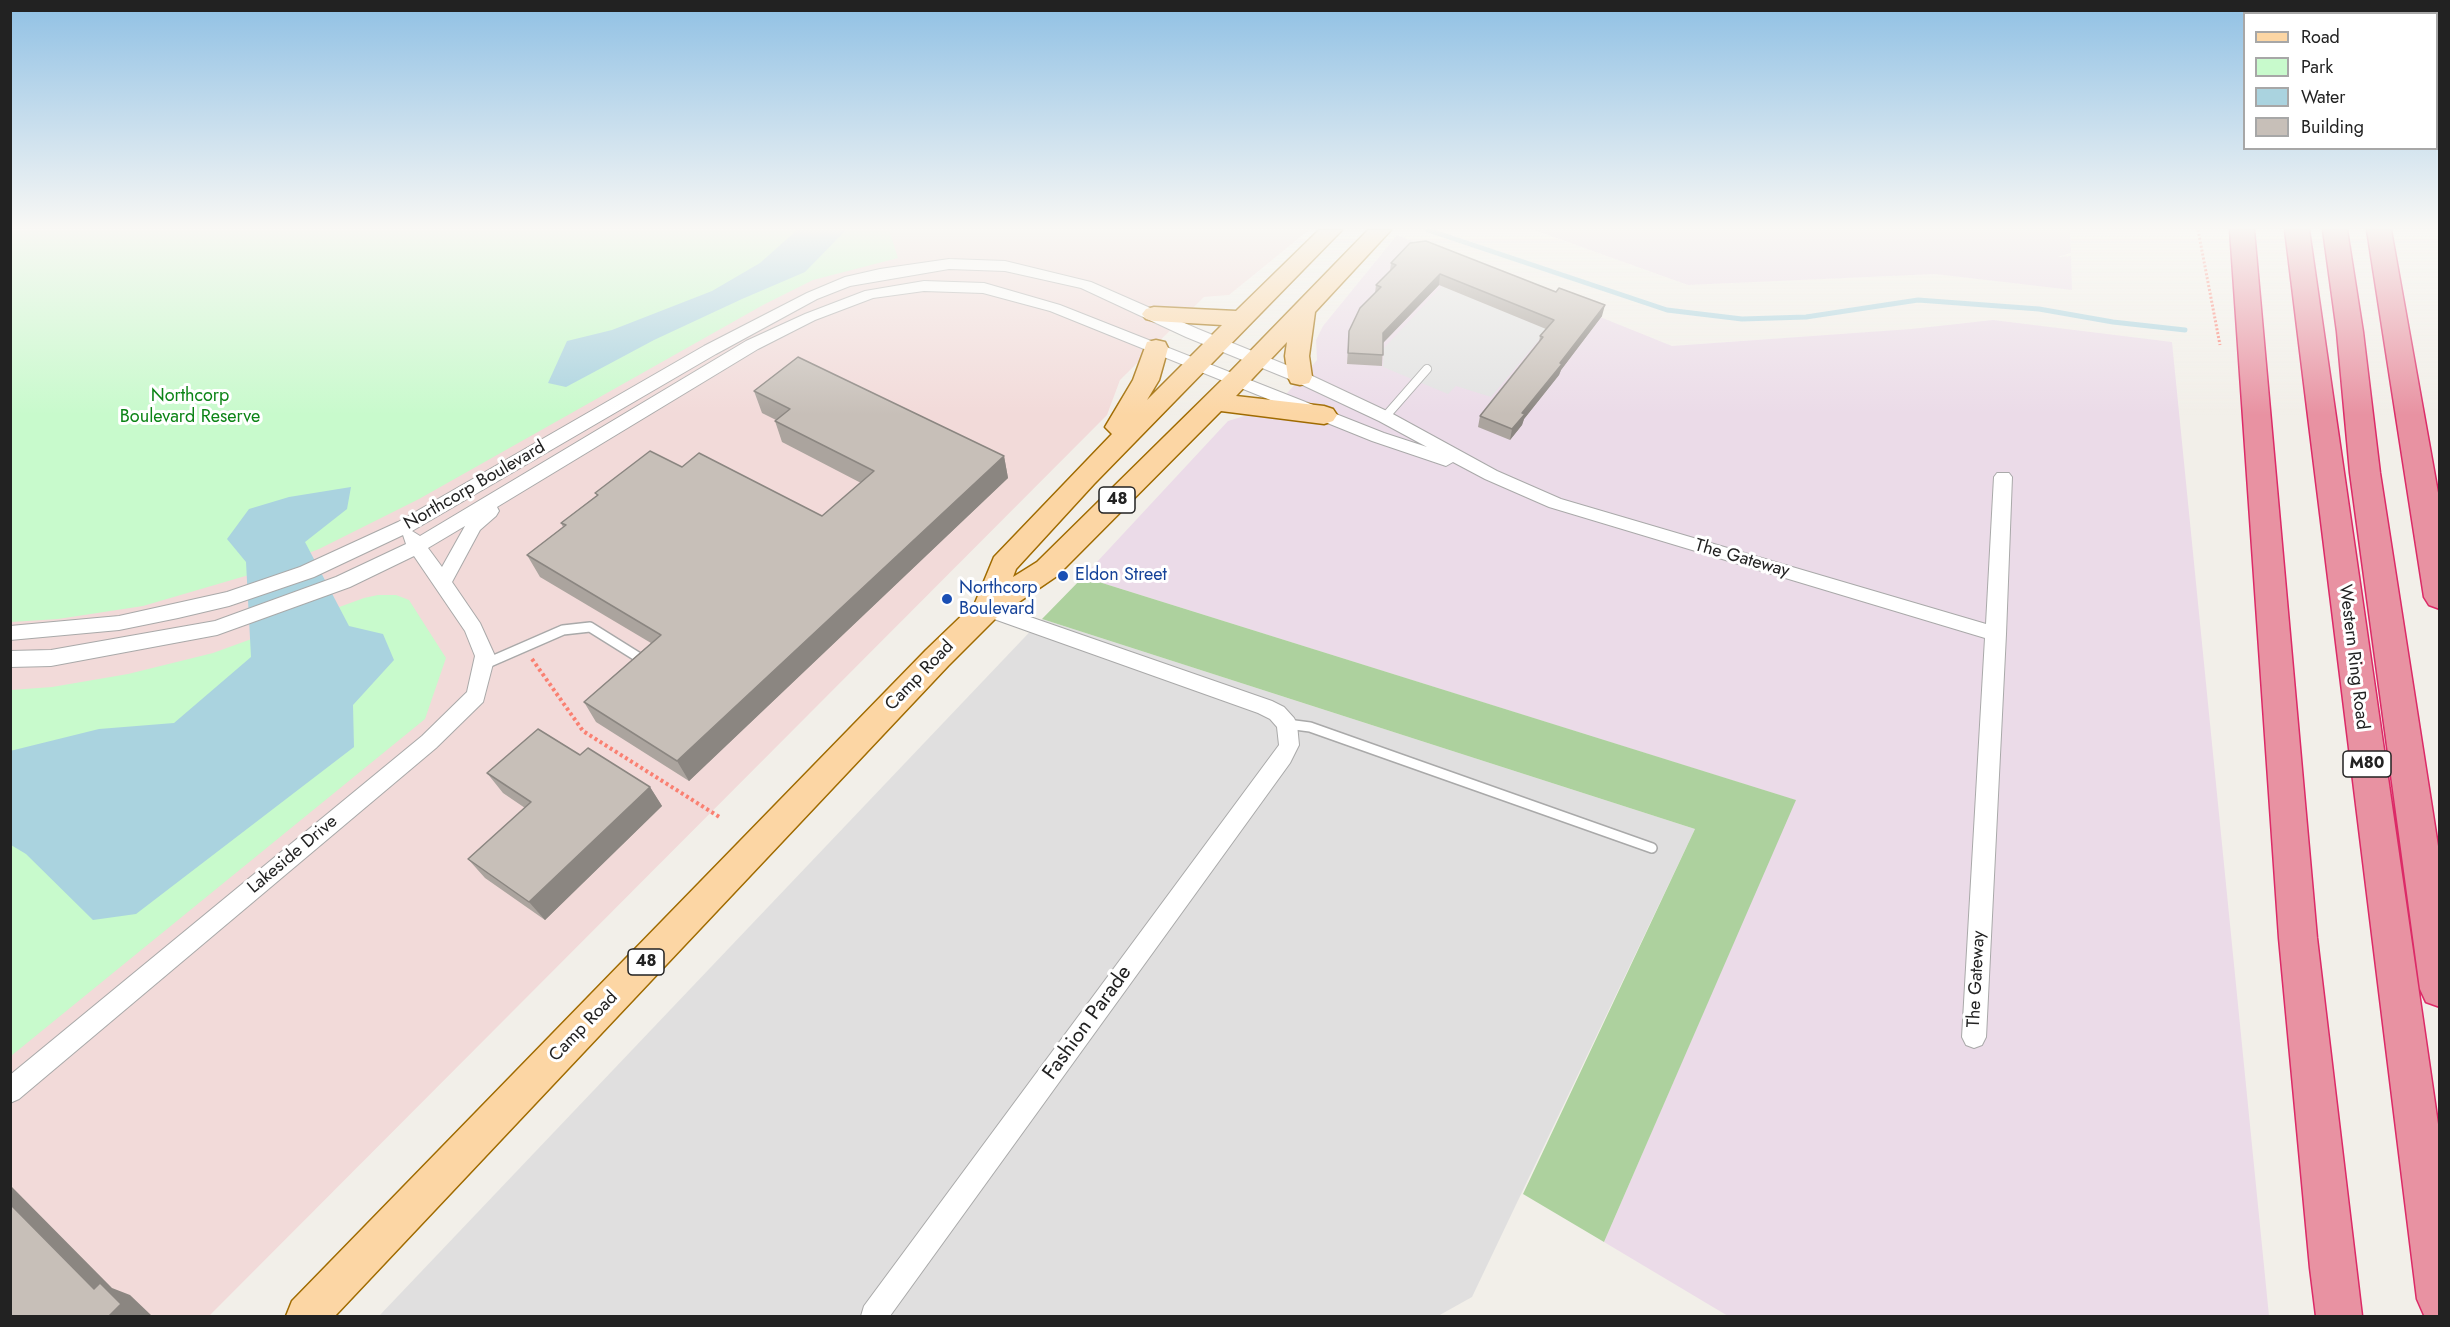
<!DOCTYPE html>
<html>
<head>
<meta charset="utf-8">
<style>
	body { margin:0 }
	#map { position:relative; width:2450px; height:1327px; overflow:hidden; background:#f2efe9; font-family:Jost,sans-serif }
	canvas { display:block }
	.frame { position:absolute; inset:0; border:12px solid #222; pointer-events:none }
	.legend { position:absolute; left:2243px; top:12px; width:195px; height:138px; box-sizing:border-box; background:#fff; border:2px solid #a7a7a7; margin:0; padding:8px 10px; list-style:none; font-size:18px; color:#222 }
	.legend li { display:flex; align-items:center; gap:12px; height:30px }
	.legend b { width:30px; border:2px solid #a7a7a7 }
</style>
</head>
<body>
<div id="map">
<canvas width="2450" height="1327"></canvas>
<div class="frame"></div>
<ul class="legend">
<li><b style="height:8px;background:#fcd6a4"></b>Road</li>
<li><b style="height:16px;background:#c8facc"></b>Park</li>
<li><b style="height:16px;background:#aad3df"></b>Water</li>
<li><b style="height:16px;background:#c7bfb8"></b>Building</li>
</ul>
</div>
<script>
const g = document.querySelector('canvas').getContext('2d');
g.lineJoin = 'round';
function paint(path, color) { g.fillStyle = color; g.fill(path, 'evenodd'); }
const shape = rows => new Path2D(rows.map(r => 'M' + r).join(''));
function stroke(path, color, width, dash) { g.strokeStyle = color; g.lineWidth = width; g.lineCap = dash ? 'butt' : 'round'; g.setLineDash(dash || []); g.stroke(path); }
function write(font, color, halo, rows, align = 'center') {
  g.font = font + ' Jost,sans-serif'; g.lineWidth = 6; g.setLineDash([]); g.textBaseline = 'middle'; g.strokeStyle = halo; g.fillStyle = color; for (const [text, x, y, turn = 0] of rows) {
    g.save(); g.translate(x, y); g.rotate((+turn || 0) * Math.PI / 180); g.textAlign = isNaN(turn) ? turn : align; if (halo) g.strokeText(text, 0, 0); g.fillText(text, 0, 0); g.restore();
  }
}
paint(shape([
	[1042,619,1695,829,1472,1297,1438,1316,379,1316]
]), '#e0dfdf');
paint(shape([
	[10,230,1309,230,1229,295,1204,297,1120,380,1107,415,209,1316,11,1316]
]), '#f2dad9');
paint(shape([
	[1534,230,2070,230,2071,253,2057,257,2071,256,2072,290,1935,274,1688,285],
	[1397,235,1672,346,1911,329,1993,320,2172,342,2269,1316,1728,1316,1604,1242,1795,800,1083,577,1228,421,1251,414,1269,413,1317,360,1316,340,1323,326]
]), '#ebdbe8');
paint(shape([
	[1083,577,1796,800,1604,1242,1523,1194,1695,829,1042,619]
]), '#add19e');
paint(shape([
	[10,230,889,230,898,258,813,280,763,305,419,499,319,549,259,572,143,606,58,619,11,622],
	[378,595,396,595,409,600,446,658,425,719,11,1056,11,690,52,687,128,674,213,653,364,598]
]), '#c8facc');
paint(shape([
	[1442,286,1548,329,1491,397,1456,386,1448,394,1383,367,1384,348]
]), '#e2e2e2');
paint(shape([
	[797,230,846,230,805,272,742,299,654,340,566,387,548,383,567,341,612,330,712,291,760,263],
	[351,487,347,509,305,542,349,626,383,634,394,660,353,705,354,747,136,914,93,920,26,854,11,845,10,751,99,729,174,723,251,657,246,562,227,539,249,509,289,497]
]), '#aad3df');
stroke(shape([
	[1428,230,1667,310,1742,319,1806,317,1918,300,2039,309,2113,322,2185,330]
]), '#aad3df', 5);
const laneFar1 = shape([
	[1385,417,1427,369]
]);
const lane = shape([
	[485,664,563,630,590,627,638,657],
	[1287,724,1310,727,1652,848]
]);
const street = shape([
	[949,259,1005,261,1091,282,1198,329,1306,373,1391,413,1497,471,1561,499,1986,624,1994,477,1997,473,2009,473,2012,477,2006,634,1986,1037,1982,1045,1974,1048,1966,1045,1962,1037,1985,638,1549,507,1485,479,1453,462,1446,466,1372,441,1050,311,983,293,924,291,873,298,815,320,758,349,497,507,499,511,496,516,480,530,452,582,480,623,495,656,483,702,436,748,19,1099,10,1103,10,1075,422,736,467,692,475,656,465,631,414,556,350,587,217,635,51,666,10,667,10,651,51,650,215,621,336,577,406,544,403,535,314,577,229,606,178,618,119,630,10,640,10,626,119,616,227,592,300,567,398,522,704,346,807,293,845,277,880,269,949,259],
	[949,269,1005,271,1081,288,1186,337,1294,381,1379,421,1427,447,1384,433,1060,305,984,283,924,281,865,291,805,314,746,341,420,536,412,531,716,354,817,299,850,286,949,269],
	[465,526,442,567,428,548,465,526],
	[987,602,1272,701,1284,707,1294,718,1297,724,1299,745,1290,763,890,1316,861,1316,864,1306,1279,745,1277,727,1270,719,1258,713,980,614,978,609,980,604,987,602]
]);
const primary = shape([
	[1319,230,1342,230,1094,484,1016,569,1013,577,1037,562,1228,374,1368,230,1391,230,1315,312,1309,356,1312,377,1309,383,1300,385,1291,383,1288,377,1285,356,1287,342,1236,396,1324,406,1333,409,1337,415,1333,421,1324,424,1221,411,1057,576,997,617,948,666,335,1316,286,1316,292,1301,926,650,975,603,994,557,1112,434,1105,427,1133,380,1147,342,1156,340,1165,342,1168,348,1159,380,1147,400,1222,325,1154,321,1146,319,1142,314,1146,309,1154,307,1236,311,1319,230]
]);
const highway = shape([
	[2230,230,2254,230,2317,938,2362,1316,2316,1316,2310,1268,2279,938,2230,230],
	[2285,230,2309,230,2440,1138,2440,1316,2424,1315,2417,1299,2285,230],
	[2323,230,2347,230,2363,332,2380,473,2440,859,2440,1007,2426,1002,2420,989,2350,473,2337,332,2323,230],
	[2367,230,2391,230,2440,504,2440,609,2429,605,2424,597,2367,230]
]);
stroke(laneFar1, '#a9a9a9', 10);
stroke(lane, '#a9a9a9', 12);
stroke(street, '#a9a9a9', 2);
stroke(primary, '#a06b00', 3);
stroke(highway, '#dc2a67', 3);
stroke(shape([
	[2198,230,2220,345],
	[2439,230,2440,233],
	[2440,337,2440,343]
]), '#fa8072', 3, [2, 2]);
stroke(shape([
	[532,659,583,731,721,818]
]), '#fa8072', 4, [3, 3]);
stroke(laneFar1, '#fff', 8);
stroke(lane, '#fff', 9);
paint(street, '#fff');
paint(primary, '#fcd6a4');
paint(highway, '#e892a2');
paint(shape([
	[1410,243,1602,316,1561,370,1559,375,1524,419,1522,425,1510,440,1478,427,1480,416,1539,343,1540,336,1546,329,1439,285,1383,343,1382,366,1347,364,1349,331,1375,293,1376,285,1390,271,1391,263],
	[754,391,1004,456,1008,478,689,781,596,722,584,702,651,643,540,577,527,555,563,527,561,523,597,495,595,493,682,467,822,516,861,483,782,442,775,421,776,420,762,413],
	[580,755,650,787,662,806,545,920,485,878,468,859,525,808,503,793,487,773]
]), '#aba49e');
paint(shape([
	[1440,274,1439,285,1382,344,1383,333],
	[1605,305,1602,316,1561,370,1559,375,1524,419,1522,425,1510,440,1512,429,1522,413],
	[1004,456,1008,478,689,781,677,761],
	[650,787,662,806,545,920,529,902],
	[10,1185,112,1288,130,1295,151,1315,150,1317,108,1317,94,1289,10,1204]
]), '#8b8681');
const building = shape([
	[1426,241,1556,292,1559,288,1605,305,1560,363,1562,364,1522,413,1525,414,1512,429,1480,416,1543,337,1540,336,1554,320,1440,274,1383,333,1383,355,1348,353,1349,331,1360,308,1381,287,1376,285,1396,265,1391,263,1410,243,1426,241],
	[798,357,1004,456,677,761,584,702,661,635,527,555,566,525,561,523,598,495,595,493,650,451,682,467,699,453,822,516,874,471,775,421,790,409,754,391,798,357],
	[538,729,580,755,588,748,650,787,529,902,468,859,531,802,487,773,538,729],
	[10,1204,94,1289,100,1283,121,1304,108,1317,10,1317,10,1204]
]);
paint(building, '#c7bfb8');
stroke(building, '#8b8681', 1.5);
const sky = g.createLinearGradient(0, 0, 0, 415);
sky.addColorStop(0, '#8fc0e4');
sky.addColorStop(0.55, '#f9f8f5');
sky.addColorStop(1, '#f9f8f500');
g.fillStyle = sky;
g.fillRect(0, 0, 2450, 415);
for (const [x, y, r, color] of [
	[1063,576,6,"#1a4fb4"],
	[947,599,6,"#1a4fb4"]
]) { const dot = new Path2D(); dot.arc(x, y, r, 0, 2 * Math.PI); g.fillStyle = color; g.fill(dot); stroke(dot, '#fff', 2); }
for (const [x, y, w] of [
	[1117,500,36],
	[2367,764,48],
	[646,962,36]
]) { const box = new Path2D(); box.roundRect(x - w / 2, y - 13, w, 26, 4.5); g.fillStyle = '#fff'; g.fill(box); stroke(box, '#222', 1.5); }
write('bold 16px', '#222', null, [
	["48",1117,500],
	["M80",2367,764],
	["48",646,962]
]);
write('18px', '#0c8416', '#fff', [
	["Northcorp",190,397],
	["Boulevard Reserve",190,418]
]);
write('18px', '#222', '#fff', [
	["Northcorp Boulevard",475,486,-30],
	["The Gateway",1742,559,16],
	["Western Ring Road",2353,657,83],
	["Camp Road",920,676,-46],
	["Lakeside Drive",293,855,-40],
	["The Gateway",1977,979,-87],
	["Camp Road",584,1027,-46]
]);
write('18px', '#164399', '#fff', [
	["Eldon Street",1075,576],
	["Northcorp",959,589],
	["Boulevard",959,610]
], 'left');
write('21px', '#222', '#fff', [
	["Fashion Parade",1088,1023,-54]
]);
</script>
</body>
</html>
